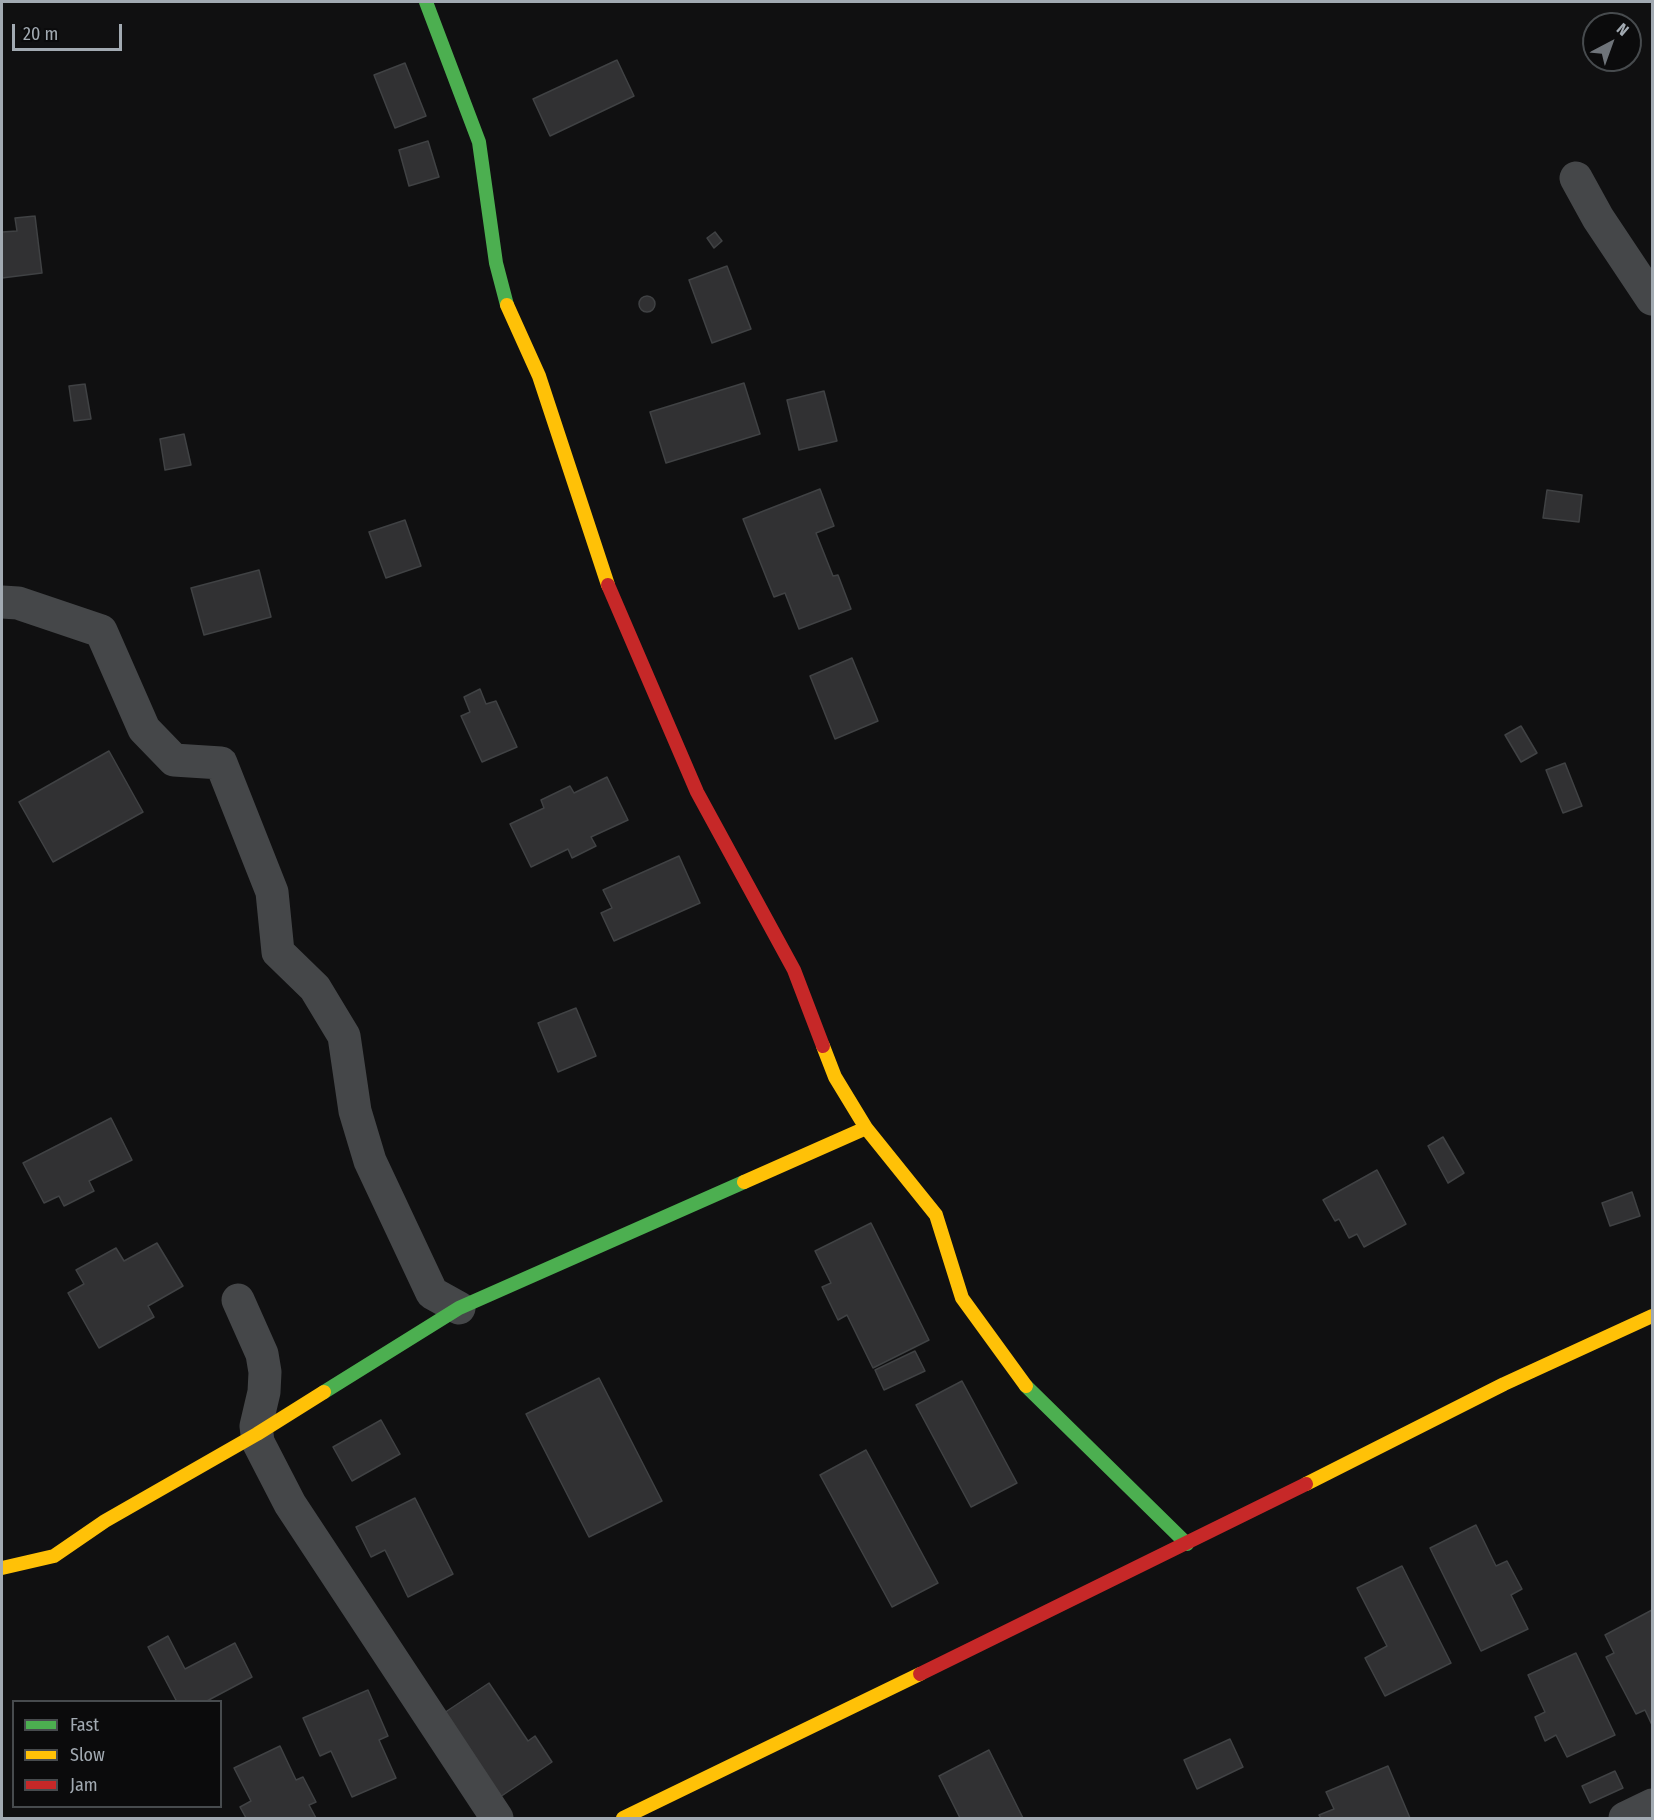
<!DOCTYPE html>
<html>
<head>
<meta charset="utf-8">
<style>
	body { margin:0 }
	#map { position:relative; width:1654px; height:1820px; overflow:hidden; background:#101011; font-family:"Fira Sans Condensed",sans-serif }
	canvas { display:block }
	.frame { position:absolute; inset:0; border:3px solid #a2aab2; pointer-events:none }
	.legend { position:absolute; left:12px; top:1700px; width:210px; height:108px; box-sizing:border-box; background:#0b0b0c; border:2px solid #474b4e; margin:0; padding:8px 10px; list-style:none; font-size:18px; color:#a2aab2 }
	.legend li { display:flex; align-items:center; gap:12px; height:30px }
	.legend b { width:30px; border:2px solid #474b4e }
	.north { position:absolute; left:1582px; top:12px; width:60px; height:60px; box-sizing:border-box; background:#0b0b0c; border:2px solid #474b4e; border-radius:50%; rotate:41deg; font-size:16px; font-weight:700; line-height:24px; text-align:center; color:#a2aab2 }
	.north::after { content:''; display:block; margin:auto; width:21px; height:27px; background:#6f747a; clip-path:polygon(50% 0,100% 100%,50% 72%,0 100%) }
	.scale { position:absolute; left:12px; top:24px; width:110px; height:27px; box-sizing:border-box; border:3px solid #a2aab2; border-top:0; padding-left:8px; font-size:18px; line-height:21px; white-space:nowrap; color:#a2aab2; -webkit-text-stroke:4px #0b0b0c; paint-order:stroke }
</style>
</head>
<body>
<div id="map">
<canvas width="1654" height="1820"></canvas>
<div class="frame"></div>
<ul class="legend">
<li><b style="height:8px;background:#4caf50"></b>Fast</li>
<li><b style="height:8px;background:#ffc107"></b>Slow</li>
<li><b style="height:8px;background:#c62828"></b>Jam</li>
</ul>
<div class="north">N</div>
<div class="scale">20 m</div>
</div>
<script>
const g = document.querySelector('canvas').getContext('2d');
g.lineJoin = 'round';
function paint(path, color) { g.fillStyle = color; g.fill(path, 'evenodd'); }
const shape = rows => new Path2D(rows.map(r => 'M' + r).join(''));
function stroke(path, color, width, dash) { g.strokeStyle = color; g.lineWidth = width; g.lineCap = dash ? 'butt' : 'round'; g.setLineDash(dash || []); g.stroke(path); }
const building = shape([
	[617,60,634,96,550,136,533,99,617,60],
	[405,63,426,116,395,128,374,75,405,63],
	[428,141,439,177,409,186,399,150,428,141],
	[35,216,42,273,2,278,2,232,17,231,15,218,35,216],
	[715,232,722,241,714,248,707,238,715,232],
	[727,266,751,329,712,343,689,280,727,266],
	'639 304a8 8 0 1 1 16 0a8 8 0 1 1-16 0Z',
	[744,383,760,434,666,463,650,412,744,383],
	[85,384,91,419,74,421,69,386,85,384],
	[824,391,837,441,799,450,787,400,824,391],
	[184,434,191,465,165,470,160,439,184,434],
	[820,489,834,526,816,533,833,576,838,575,851,609,799,629,785,593,774,597,743,519,820,489],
	[1547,490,1582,495,1579,522,1543,518,1547,490],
	[405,520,421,566,386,578,369,532,405,520],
	[259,570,271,617,204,635,191,588,259,570],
	[852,658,878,721,835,739,810,676,852,658],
	[480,689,486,704,496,701,517,747,482,762,461,716,470,712,464,697,480,689],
	[1521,726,1537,753,1521,762,1505,735,1521,726],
	[109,751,143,812,53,862,19,802,109,751],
	[1565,763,1582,806,1563,813,1546,770,1565,763],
	[607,777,628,820,591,837,596,846,572,858,568,849,531,867,510,824,544,808,541,800,570,786,574,793,607,777],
	[679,856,700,903,614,941,601,913,612,908,603,890,679,856],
	[576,1008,596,1056,558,1072,538,1023,576,1008],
	[111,1118,132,1160,89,1181,94,1191,64,1206,59,1196,44,1203,23,1163,111,1118],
	[1443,1137,1464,1173,1448,1183,1428,1146,1443,1137],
	[1377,1170,1406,1224,1364,1247,1357,1234,1349,1238,1339,1219,1335,1221,1323,1200,1377,1170],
	[1632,1192,1640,1216,1610,1226,1602,1203,1632,1192],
	[871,1223,929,1340,873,1368,847,1315,838,1320,822,1287,831,1283,815,1251,871,1223],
	[157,1243,183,1286,148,1306,154,1317,99,1348,68,1293,84,1284,76,1270,116,1248,124,1261,157,1243],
	[915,1351,925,1371,884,1390,875,1370,915,1351],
	[599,1378,662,1501,589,1537,526,1414,599,1378],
	[962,1381,1017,1483,971,1507,916,1405,962,1381],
	[381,1420,400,1454,352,1481,333,1447,381,1420],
	[866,1450,938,1583,892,1607,820,1475,866,1450],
	[415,1498,453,1574,408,1597,385,1550,371,1557,356,1527,415,1498],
	[1476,1525,1496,1566,1507,1561,1522,1589,1511,1595,1528,1629,1481,1651,1430,1548,1476,1525],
	[1402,1566,1451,1663,1385,1696,1365,1658,1387,1646,1357,1588,1402,1566],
	[1652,1610,1652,1725,1645,1710,1636,1714,1606,1657,1614,1653,1605,1635,1652,1610],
	[168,1636,185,1669,235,1643,252,1677,205,1702,177,1702,148,1647,168,1636],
	[1576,1653,1615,1735,1567,1757,1556,1735,1545,1741,1535,1717,1545,1712,1528,1675,1576,1653],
	[489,1683,528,1741,535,1736,552,1762,500,1797,444,1713,489,1683],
	[368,1690,388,1736,379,1740,396,1778,352,1797,331,1751,320,1756,303,1718,368,1690],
	[1230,1739,1243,1767,1197,1789,1184,1760,1230,1739],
	[280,1746,296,1780,303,1777,316,1802,309,1805,316,1818,246,1818,240,1807,251,1801,234,1768,280,1746],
	[989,1750,1023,1818,960,1818,939,1776,989,1750],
	[1388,1766,1410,1818,1321,1818,1319,1815,1334,1809,1326,1792,1388,1766],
	[1615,1771,1623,1788,1590,1803,1582,1786,1615,1771]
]);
paint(building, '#313133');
stroke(building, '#404244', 1.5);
stroke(shape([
	[1576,178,1598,218,1652,299],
	[2,602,18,603,101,631,144,729,174,760,221,763,272,892,278,952,315,988,344,1036,355,1111,370,1161,432,1293,459,1308],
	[238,1300,262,1354,265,1372,264,1392,256,1426,258,1442,290,1504,497,1818],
	[1625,1818,1652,1805]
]), '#454749', 33);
stroke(shape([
	[426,2,479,142,496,263,507,305],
	[1026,1386,1187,1544],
	[324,1392,459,1308,744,1182]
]), '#4caf50', 14);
stroke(shape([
	[507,305,539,376,608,585],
	[823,1046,835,1077,866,1128,936,1215,962,1298,1026,1386],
	[744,1182,866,1128],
	[1306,1484,1504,1384,1652,1316],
	[2,1568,54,1556,105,1521,257,1434,324,1392],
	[623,1818,920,1674]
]), '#ffc107', 14);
stroke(shape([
	[608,585,697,792,794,970,823,1046],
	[920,1674,1306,1484]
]), '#c62828', 14);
</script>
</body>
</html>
